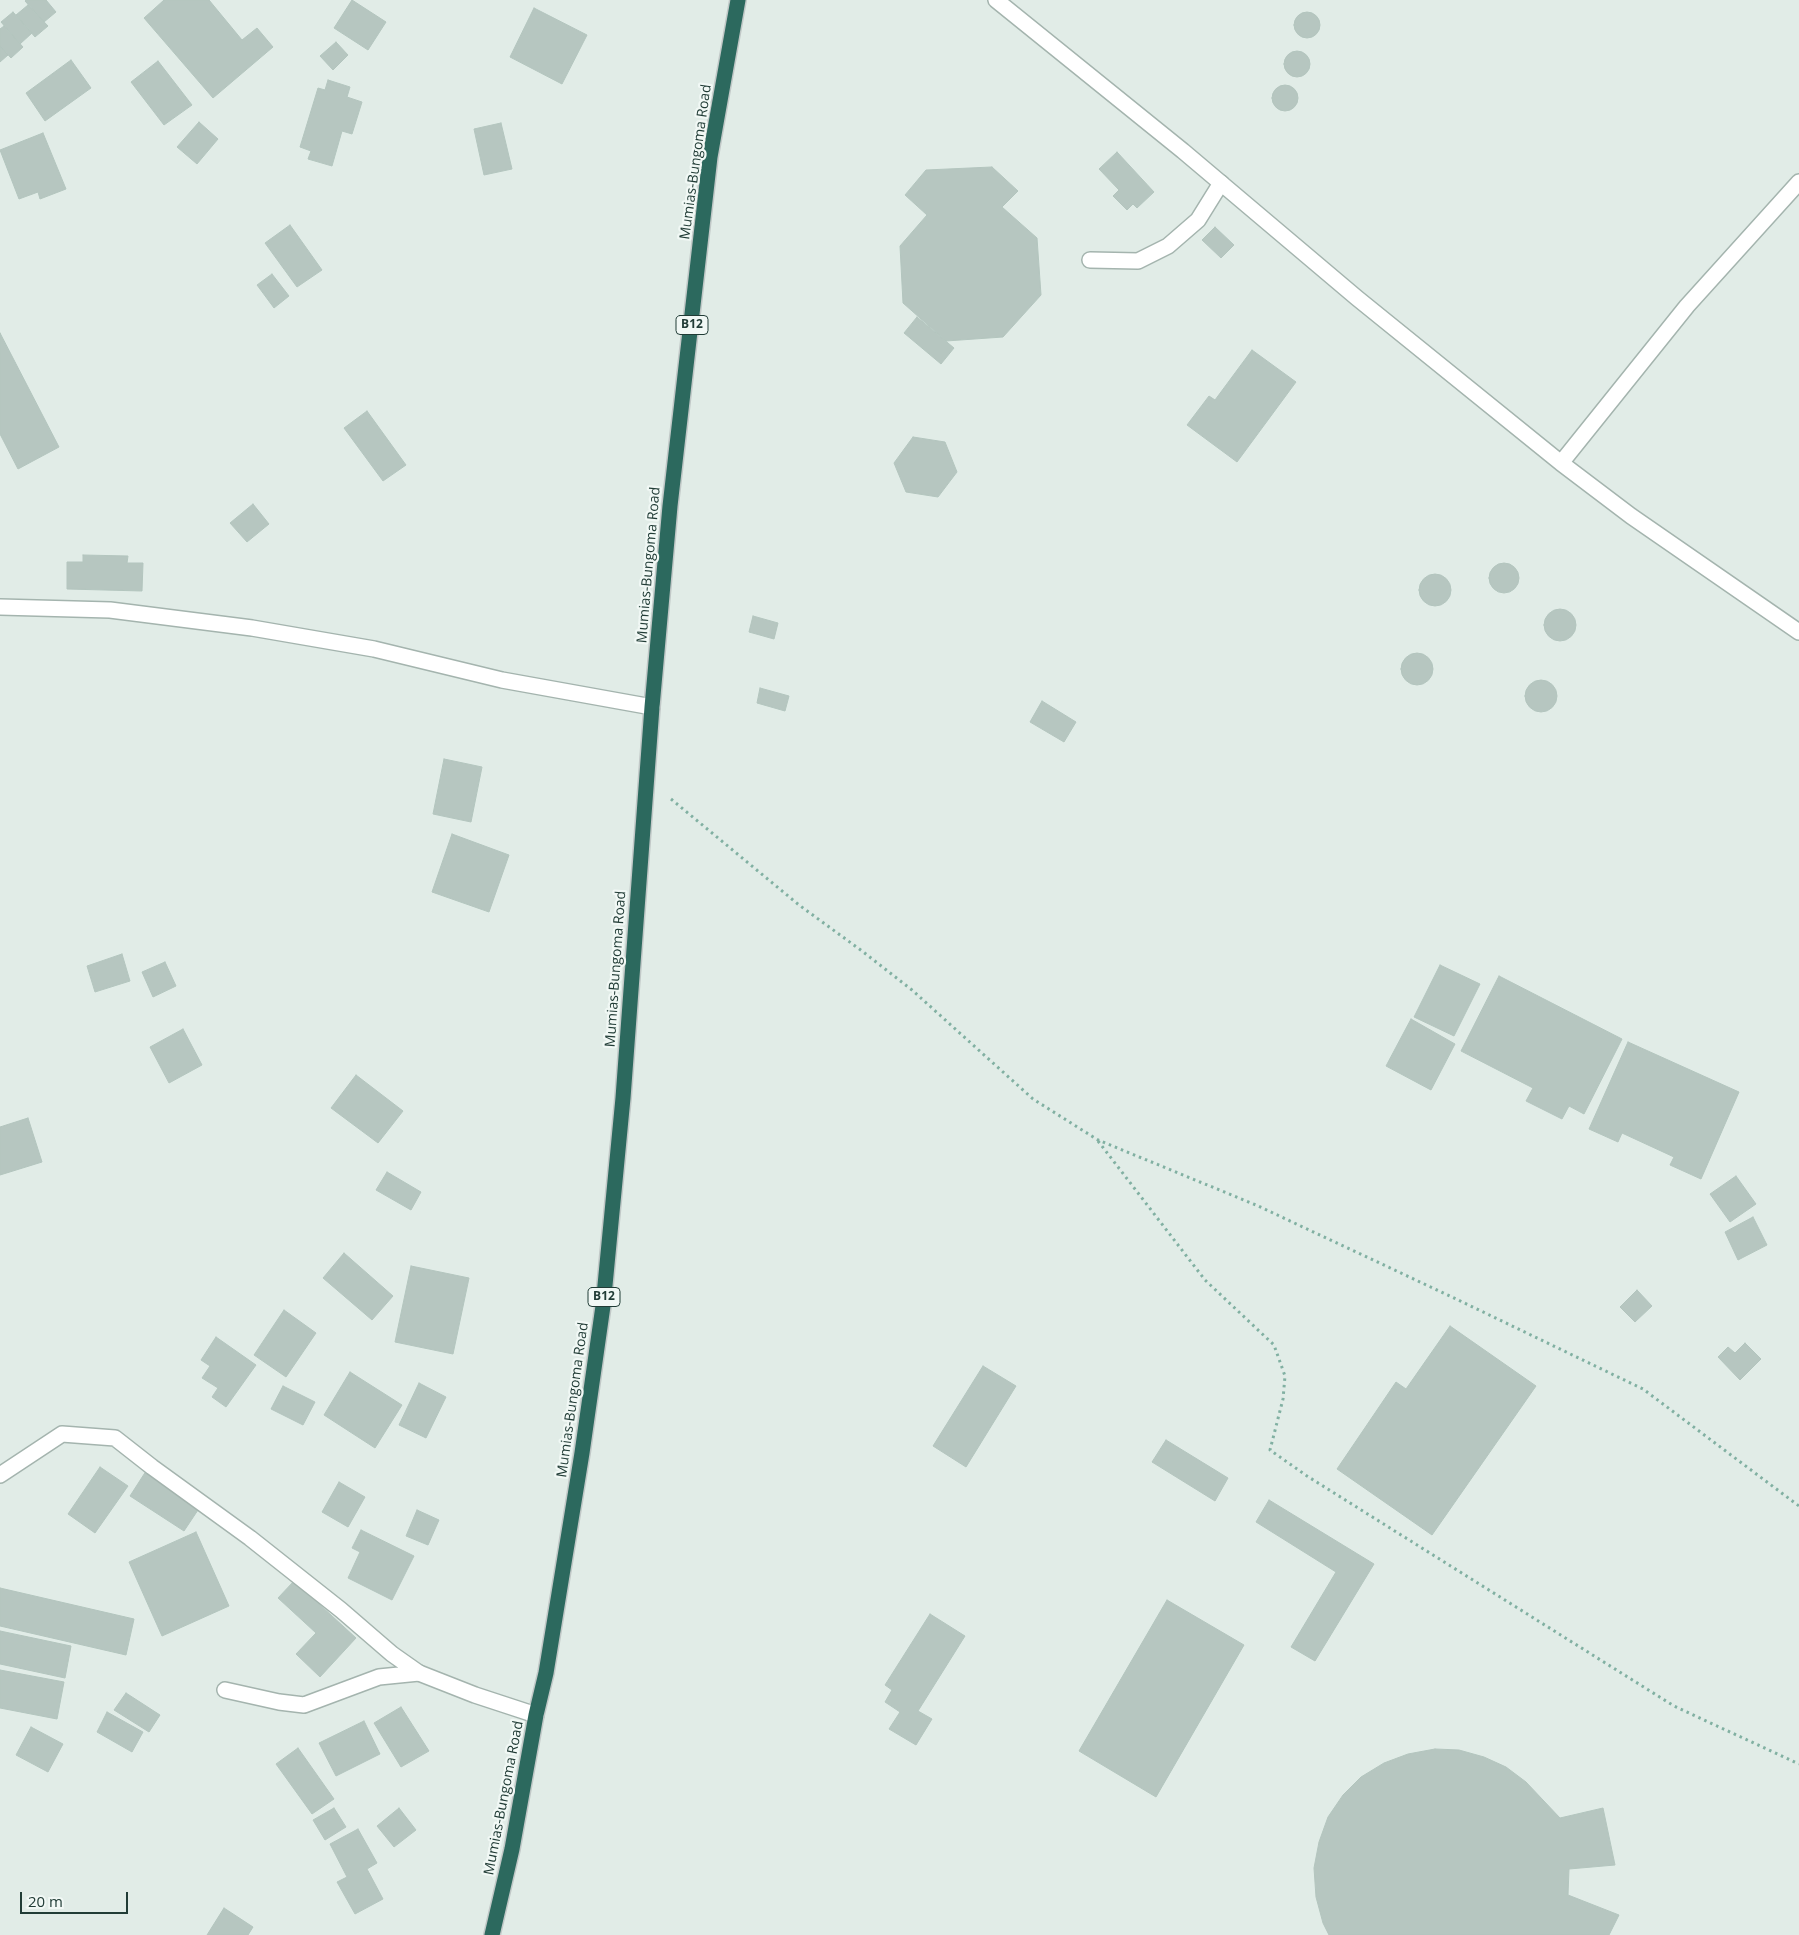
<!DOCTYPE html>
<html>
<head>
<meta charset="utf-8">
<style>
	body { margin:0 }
	#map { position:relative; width:1799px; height:1935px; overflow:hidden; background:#e1ece7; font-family:"Open Sans",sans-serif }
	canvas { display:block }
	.scale { position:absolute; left:20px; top:1892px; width:108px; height:22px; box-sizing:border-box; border:2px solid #213c36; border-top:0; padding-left:6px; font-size:15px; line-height:18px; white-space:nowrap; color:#213c36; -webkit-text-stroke:4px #f1f8f5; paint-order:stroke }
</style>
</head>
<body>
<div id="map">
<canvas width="1799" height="1935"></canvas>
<div class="scale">20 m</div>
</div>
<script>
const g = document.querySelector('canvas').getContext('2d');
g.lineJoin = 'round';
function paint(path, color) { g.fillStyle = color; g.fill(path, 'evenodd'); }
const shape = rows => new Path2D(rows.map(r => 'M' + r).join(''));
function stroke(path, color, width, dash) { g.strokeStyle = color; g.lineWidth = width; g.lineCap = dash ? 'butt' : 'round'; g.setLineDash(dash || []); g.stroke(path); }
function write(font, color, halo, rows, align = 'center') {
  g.font = font + ' "Open Sans",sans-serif'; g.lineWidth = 4.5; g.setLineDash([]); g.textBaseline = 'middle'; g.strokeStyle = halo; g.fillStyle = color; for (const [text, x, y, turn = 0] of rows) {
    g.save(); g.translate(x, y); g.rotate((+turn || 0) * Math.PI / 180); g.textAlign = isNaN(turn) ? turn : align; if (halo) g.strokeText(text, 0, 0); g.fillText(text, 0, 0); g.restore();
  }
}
const building = shape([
	[26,0,46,0,56,12,44,22,25,1,26,0],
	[164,0,209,0,242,40,257,28,273,47,213,98,144,18,164,0],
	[352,0,386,22,368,50,334,28,352,0],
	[28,5,48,26,35,37,16,15,28,5],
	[534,8,587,35,562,84,510,57,534,8],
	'1294 25a13 13 0 1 1 26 0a13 13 0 1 1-26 0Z',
	[13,12,32,33,20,44,1,22,13,12],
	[4,26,23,47,11,58,0,46,0,29,4,26],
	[336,42,348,55,333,70,320,56,336,42],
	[0,46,8,55,0,62,0,46],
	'1284 64a13 13 0 1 1 26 0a13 13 0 1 1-26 0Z',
	[71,60,91,88,45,121,26,93,71,60],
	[158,61,192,105,164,125,131,82,158,61],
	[328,80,350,87,347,97,362,102,352,134,342,131,332,166,308,159,311,151,300,147,318,88,325,90,328,80],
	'1272 98a13 13 0 1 1 26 0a13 13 0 1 1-26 0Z',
	[199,122,218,139,197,164,177,147,199,122],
	[501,123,512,169,484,175,474,129,501,123],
	[43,133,66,189,40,199,38,192,19,199,0,150,43,133],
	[1117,152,1154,192,1137,208,1133,204,1127,210,1113,196,1119,190,1099,169,1117,152],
	[992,167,1018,191,1002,207,1037,238,1041,295,1003,337,946,341,903,303,900,246,927,215,905,195,926,170,992,167],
	[290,225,322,270,297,287,265,243,290,225],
	[1215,227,1234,245,1221,258,1202,240,1215,227],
	[272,274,289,296,274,308,257,285,272,274],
	[917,317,954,348,941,364,904,333,917,317],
	[0,333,59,447,18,469,0,434,0,333],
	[1252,350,1296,382,1237,462,1187,425,1209,396,1215,400,1252,350],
	[367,411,406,465,383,481,344,428,367,411],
	[913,437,945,442,957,472,938,497,906,492,894,463,913,437],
	[253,504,269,524,247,542,230,523,253,504],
	[83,555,128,556,127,563,143,563,142,591,67,589,67,562,83,562,83,555],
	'1489 578a15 15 0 1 1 30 0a15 15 0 1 1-30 0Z',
	'1419 590a16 16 0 1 1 32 0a16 16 0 1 1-32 0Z',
	'1544 625a16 16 0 1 1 32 0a16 16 0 1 1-32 0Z',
	[753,616,778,623,774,639,749,632,753,616],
	'1401 669a16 16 0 1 1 32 0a16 16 0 1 1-32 0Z',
	'1525 696a16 16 0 1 1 32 0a16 16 0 1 1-32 0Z',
	[760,688,789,696,785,711,757,703,760,688],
	[1042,701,1076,722,1064,742,1030,722,1042,701],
	[444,759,482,767,471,822,433,814,444,759],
	[452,834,509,855,489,912,432,892,452,834],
	[122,954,130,981,95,992,87,966,122,954],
	[165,962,176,986,153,997,142,972,165,962],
	[1440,965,1480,984,1454,1036,1414,1017,1440,965],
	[1499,976,1622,1039,1584,1114,1569,1106,1562,1119,1526,1101,1533,1088,1461,1051,1499,976],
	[1411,1019,1455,1044,1431,1090,1386,1066,1411,1019],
	[183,1029,202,1065,169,1083,150,1047,183,1029],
	[1628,1042,1739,1092,1701,1179,1670,1165,1674,1157,1622,1133,1618,1142,1589,1129,1628,1042],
	[356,1075,403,1111,378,1143,331,1108,356,1075],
	[28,1118,42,1162,0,1175,0,1127,28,1118],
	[387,1172,421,1192,411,1210,376,1190,387,1172],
	[1736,1176,1756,1204,1730,1222,1710,1194,1736,1176],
	[1753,1217,1767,1245,1738,1260,1725,1232,1753,1217],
	[344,1253,393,1296,372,1320,323,1278,344,1253],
	[411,1266,469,1278,453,1354,395,1342,411,1266],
	[1637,1290,1652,1306,1635,1322,1620,1307,1637,1290],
	[284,1310,316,1333,286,1377,254,1355,284,1310],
	[1450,1326,1536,1386,1432,1535,1337,1469,1396,1382,1406,1389,1450,1326],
	[216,1337,256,1365,226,1407,212,1397,218,1388,202,1378,210,1366,201,1360,216,1337],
	[1745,1343,1761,1359,1740,1380,1718,1357,1728,1347,1735,1353,1745,1343],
	[983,1366,1016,1386,966,1467,933,1446,983,1366],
	[350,1372,402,1405,375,1448,324,1415,350,1372],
	[419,1383,446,1397,426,1438,399,1425,419,1383],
	[283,1386,315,1402,303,1425,271,1409,283,1386],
	[1166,1440,1228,1478,1215,1501,1152,1462,1166,1440],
	[100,1467,128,1486,95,1533,68,1514,100,1467],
	[148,1468,202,1504,184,1531,130,1496,148,1468],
	[339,1482,365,1497,348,1527,322,1512,339,1482],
	[1269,1500,1374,1564,1315,1661,1291,1647,1336,1572,1256,1522,1269,1500],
	[417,1510,439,1520,428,1545,406,1536,417,1510],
	[361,1530,414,1556,392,1600,348,1578,360,1552,352,1548,361,1530],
	[196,1532,229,1606,162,1636,129,1562,196,1532],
	[294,1581,356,1638,320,1677,296,1654,316,1633,278,1598,294,1581],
	[0,1588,134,1619,126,1655,0,1626,0,1588],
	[1167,1600,1244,1645,1156,1797,1079,1751,1167,1600],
	[930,1614,965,1636,918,1711,932,1719,916,1745,889,1729,900,1712,885,1702,892,1690,885,1685,930,1614],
	[0,1631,71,1646,65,1678,0,1664,0,1631],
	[0,1670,64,1682,57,1719,0,1708,0,1670],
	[126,1693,160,1715,149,1732,114,1710,126,1693],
	[401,1707,429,1751,401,1767,374,1723,401,1707],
	[107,1712,143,1732,132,1752,97,1732,107,1712],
	[364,1721,380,1754,336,1776,319,1743,364,1721],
	[31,1727,63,1744,48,1772,16,1755,31,1727],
	[298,1748,334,1799,312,1814,276,1764,298,1748],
	[1435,1749,1459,1750,1484,1757,1506,1767,1526,1782,1560,1818,1603,1808,1615,1865,1569,1869,1568,1895,1619,1915,1609,1935,1329,1935,1323,1923,1316,1897,1314,1868,1319,1842,1328,1817,1343,1795,1361,1777,1384,1763,1408,1754,1435,1749],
	[334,1808,346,1827,325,1840,313,1820,334,1808],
	[399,1808,416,1830,394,1847,377,1826,399,1808],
	[358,1829,377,1863,367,1869,383,1899,355,1914,337,1882,347,1877,330,1844,358,1829],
	[224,1908,253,1927,248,1935,207,1935,224,1908]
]);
paint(building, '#b6c6c0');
stroke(building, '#b3c5be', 1);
const lane = shape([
	[1090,260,1138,261,1168,246,1198,220,1221,183],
	[0,1475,62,1434,115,1438,152,1467,250,1538,341,1610,392,1654,419,1673],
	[225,1690,279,1702,304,1705,379,1677,419,1673]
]);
const street = shape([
	[996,0,1183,151,1357,298,1561,463,1631,516,1799,632],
	[1561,463,1687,306,1799,182],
	[0,607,110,610,252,628,374,649,502,680,652,707],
	[419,1673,475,1695,536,1715]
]);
const highway = shape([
	[492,1935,512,1849,536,1715,546,1673,582,1453,603,1306,623,1098,652,707,670,506,710,157,738,0]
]);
stroke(lane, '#a4b4ae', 18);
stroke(street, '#a4b4ae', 18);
stroke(highway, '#c1c8c7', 18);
stroke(shape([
	[671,799,799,905,862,951,912,990,1033,1099,1098,1140,1256,1205,1452,1297,1643,1389,1799,1506],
	[1098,1141,1205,1280,1274,1345,1285,1376,1283,1399,1270,1450,1307,1476,1674,1706,1799,1764]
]), '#81b0a2', 3, [2.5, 4]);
stroke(lane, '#fff', 15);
stroke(street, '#fff', 15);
stroke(highway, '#2c695e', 15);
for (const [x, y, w] of [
	[692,325,32],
	[604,1297,32]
]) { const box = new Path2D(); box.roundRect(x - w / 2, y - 9.5, w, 19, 4); g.fillStyle = '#f1f8f5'; g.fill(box); stroke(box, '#213c36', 1); }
write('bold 12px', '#213c36', null, [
	["B12",692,325],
	["B12",604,1297]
]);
write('14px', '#213c36', '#f1f8f5', [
	["Mumias-Bungoma Road",696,162,-82],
	["Mumias-Bungoma Road",649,565,-85],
	["Mumias-Bungoma Road",616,969,-86],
	["Mumias-Bungoma Road",573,1400,-82],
	["Mumias-Bungoma Road",504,1798,-79]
]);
</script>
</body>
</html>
